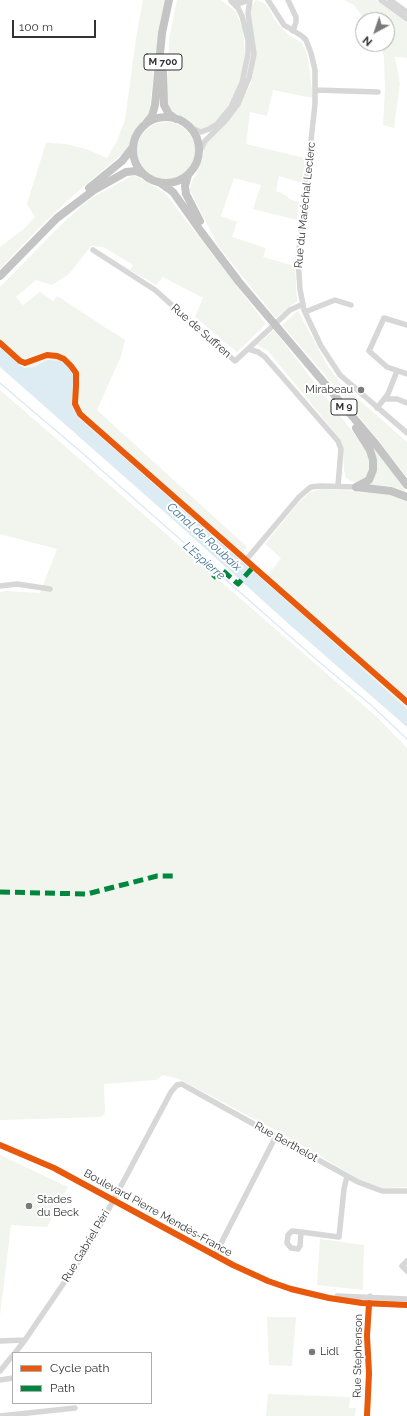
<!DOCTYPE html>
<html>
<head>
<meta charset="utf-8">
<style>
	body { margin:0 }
	#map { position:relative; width:407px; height:1416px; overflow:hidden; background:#fff; font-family:Raleway,sans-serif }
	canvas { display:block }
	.legend { position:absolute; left:12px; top:1352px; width:140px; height:52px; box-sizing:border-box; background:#fff; border:1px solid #adadad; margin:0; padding:5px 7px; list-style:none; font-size:12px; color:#333 }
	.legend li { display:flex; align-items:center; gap:8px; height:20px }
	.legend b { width:20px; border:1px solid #adadad }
	.north { position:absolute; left:355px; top:12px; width:40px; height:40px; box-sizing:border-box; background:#fff; border:1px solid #adadad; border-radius:50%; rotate:220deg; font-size:11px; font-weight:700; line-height:16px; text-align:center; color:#333 }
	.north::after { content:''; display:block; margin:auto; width:14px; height:18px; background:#7a7a7a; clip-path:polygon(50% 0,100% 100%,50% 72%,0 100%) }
	.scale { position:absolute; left:12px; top:20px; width:84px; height:18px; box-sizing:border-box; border:2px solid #333; border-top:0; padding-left:5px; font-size:12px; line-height:14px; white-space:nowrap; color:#333; -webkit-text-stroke:3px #fff; paint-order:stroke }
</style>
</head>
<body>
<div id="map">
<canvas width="407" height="1416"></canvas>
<ul class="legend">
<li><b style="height:5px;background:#e8590c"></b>Cycle path</li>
<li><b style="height:5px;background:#00873e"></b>Path</li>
</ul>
<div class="north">N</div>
<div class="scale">100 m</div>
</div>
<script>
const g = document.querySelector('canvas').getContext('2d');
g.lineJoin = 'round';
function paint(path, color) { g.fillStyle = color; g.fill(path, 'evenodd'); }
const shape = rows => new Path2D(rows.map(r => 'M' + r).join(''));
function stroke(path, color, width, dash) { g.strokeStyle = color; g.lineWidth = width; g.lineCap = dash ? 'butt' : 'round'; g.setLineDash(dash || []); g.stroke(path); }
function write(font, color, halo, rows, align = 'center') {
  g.font = font + ' Raleway,sans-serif'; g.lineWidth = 4; g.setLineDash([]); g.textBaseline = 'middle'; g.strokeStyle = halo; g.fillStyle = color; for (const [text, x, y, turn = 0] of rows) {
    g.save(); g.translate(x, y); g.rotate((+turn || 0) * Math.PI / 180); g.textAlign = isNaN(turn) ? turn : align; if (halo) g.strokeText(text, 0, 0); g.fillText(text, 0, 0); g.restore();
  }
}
paint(shape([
	[143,0,166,0,156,53,149,115,146,120,141,123,136,130,128,149,121,155,90,181,65,203,35,232,0,269,0,247,25,228,35,217,27,204,46,143,66,144,89,150,107,158,117,141,125,120,137,32],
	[177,0,221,0,236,12,243,29,245,55,242,75,239,84,231,101,220,117,208,128,202,129,194,127,187,119,173,112,169,105,167,99,169,39],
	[256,0,264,3,267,6,276,21,287,34,302,43,308,58,313,98,273,90,267,116,250,112,246,144,305,158,302,183,279,176,276,191,287,196,289,199,299,202,297,220,253,209,261,185,234,178,221,216,237,222,232,237,266,248,263,257,295,266,297,301,276,318,218,246,190,190,192,181,197,173,202,158,205,145,238,107,251,84,256,54,250,14,250,8],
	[344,0,376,0,407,23,407,58,395,57,400,83,394,128,383,125,385,89,384,56,380,44,387,44,387,20,364,20,363,17,354,5],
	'137 151a29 29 0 1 1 58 0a29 29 0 1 1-58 0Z',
	[132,176,138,177,165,193,266,324,237,352,195,317,203,298,163,277,156,285,130,270,133,265,103,247,91,246,69,274,52,285,36,280,16,297,23,305,40,292,53,301,57,296,125,340,121,356,97,410,247,547,238,557,79,418,72,406,72,392,35,367,28,368,23,367,0,348,0,287,61,225,84,204,95,196],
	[298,311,327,365,341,384,407,442,407,477,344,397,282,325],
	[274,330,358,439,367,452,370,463,369,474,366,480,360,483,353,482,346,478,344,470,343,446,341,440,268,351,257,345],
	[0,390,378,718,407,748,407,1187,381,1188,367,1184,279,1132,179,1079,163,1075,156,1080,104,1084,105,1113,101,1117,0,1120,0,592,6,591,40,593,57,549,0,534],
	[373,449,376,451,403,486,405,491,405,492,389,486,369,485,374,478,376,471],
	[321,489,391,493,407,501,407,709,264,580,281,558,265,544,300,501,310,492],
	[0,1155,68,1187,47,1227,11,1225,0,1316],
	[320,1239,364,1245,363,1290,317,1285],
	[267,1317,296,1317,292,1366,269,1365],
	[268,1394,350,1397,349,1408,356,1408,355,1416,266,1416]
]), '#f1f5ed');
paint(shape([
	[0,348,21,366,25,368,35,367,48,360,59,361,67,365,73,376,72,406,79,418,312,623,407,709,407,727,291,626,178,524,0,367]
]), '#ddebf3');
stroke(shape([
	[0,383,80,451,318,661,371,705,407,739]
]), '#ddebf3', 1.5);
stroke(shape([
	[268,0,284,25,302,36,306,40,311,53,315,70,315,104,298,259,300,289,304,310,321,346,340,375,407,433],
	[288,0,296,17,296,22,293,31],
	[381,0,407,19],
	[390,0,407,12],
	[233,2,241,3,248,0],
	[316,90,378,92],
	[189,127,201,132,209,129,217,124,231,107,242,83,248,54,248,40,242,16,238,8,231,1],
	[198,155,205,141,225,121,238,104,249,78,254,54,248,13,250,0],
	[93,250,155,290,235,361,290,310,303,304],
	[305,312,335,300,351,305],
	[407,325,384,318,369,351,387,367,407,374],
	[248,349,258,352,265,357,338,441,341,449,338,486],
	[384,399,397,399,407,403],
	[377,408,388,394,397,371],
	[246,560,299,497,307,490,311,487,320,486,356,487],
	[0,586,17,584,50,589],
	[0,1145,54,1168,233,1265,268,1281,291,1289,329,1298,362,1303,407,1305],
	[301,1232,300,1246,298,1249,291,1248,287,1243,288,1235,292,1231,301,1232,339,1237,344,1189,347,1176],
	[215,1255,276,1136],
	[407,1261,402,1266,407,1271],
	[337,1296,407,1299],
	[0,1341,25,1340],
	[15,1353,25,1340,89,1246,171,1092,177,1085,182,1084,187,1087,358,1182,382,1191,407,1191],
	[0,1371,13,1355],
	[0,1380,13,1378],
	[0,1416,75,1408],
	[367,1416,369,1373,367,1336,370,1296]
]), '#d7d7d7', 5.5);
stroke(shape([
	[163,71,164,105,169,114,176,119],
	'133 150a33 33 0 1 1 66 0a33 33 0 1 1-66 0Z',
	[147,122,152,116,155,105,162,33,169,0],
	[188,175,185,186,186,194,200,221],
	[159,182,173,192,202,233,239,282,374,442,407,485],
	[89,188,122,161,133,147],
	[0,276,57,218,94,190,126,172,136,171,143,174],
	[356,487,369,480,373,470,373,460,370,450,356,428],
	[356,487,391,491,407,497]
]), '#c4c4c4', 8);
stroke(shape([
	[213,578,221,569,238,584,254,566],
	[0,892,87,894,157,876,174,876]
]), '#00873e', 5, [10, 5]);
stroke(shape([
	[0,343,20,361,25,363,47,355,57,356,64,359,71,366,76,373,76,386,75,404,80,414,407,702],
	[0,1145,54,1168,233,1265,268,1281,291,1289,329,1298,362,1303,407,1305],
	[367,1416,369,1373,367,1336,369,1303]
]), '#e8590c', 6);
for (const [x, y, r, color] of [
	[361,390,4,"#7a7a7a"],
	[29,1206,4,"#7a7a7a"],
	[312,1352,4,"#7a7a7a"]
]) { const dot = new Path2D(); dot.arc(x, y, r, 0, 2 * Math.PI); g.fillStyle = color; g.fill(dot); stroke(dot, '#fff', 1.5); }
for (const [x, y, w] of [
	[163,62,38],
	[344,407,26]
]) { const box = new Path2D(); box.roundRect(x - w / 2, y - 8, w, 16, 3); g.fillStyle = '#fff'; g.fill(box); stroke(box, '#333', 1); }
write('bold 10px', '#333', null, [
	["M 700",163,62],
	["M 9",344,407]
]);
write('11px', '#333', '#fff', [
	["Rue du Maréchal Leclerc",305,205,-84],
	["Rue de Suffren",201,331,41],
	["Rue Berthelot",286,1142,29],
	["Boulevard Pierre Mendès-France",158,1213,29],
	["Rue Gabriel Péri",86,1246,-59],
	["Rue Stephenson",358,1356,-89]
]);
write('11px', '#333', '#fff', [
	["Mirabeau",353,390,"right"],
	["Stades",37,1200],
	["du Beck",37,1213],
	["Lidl",320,1352]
], 'left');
write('italic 12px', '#3f7597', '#fff', [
	["Canal de Roubaix",204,537,42],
	["L'Espierre",204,561,41]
]);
</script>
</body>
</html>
